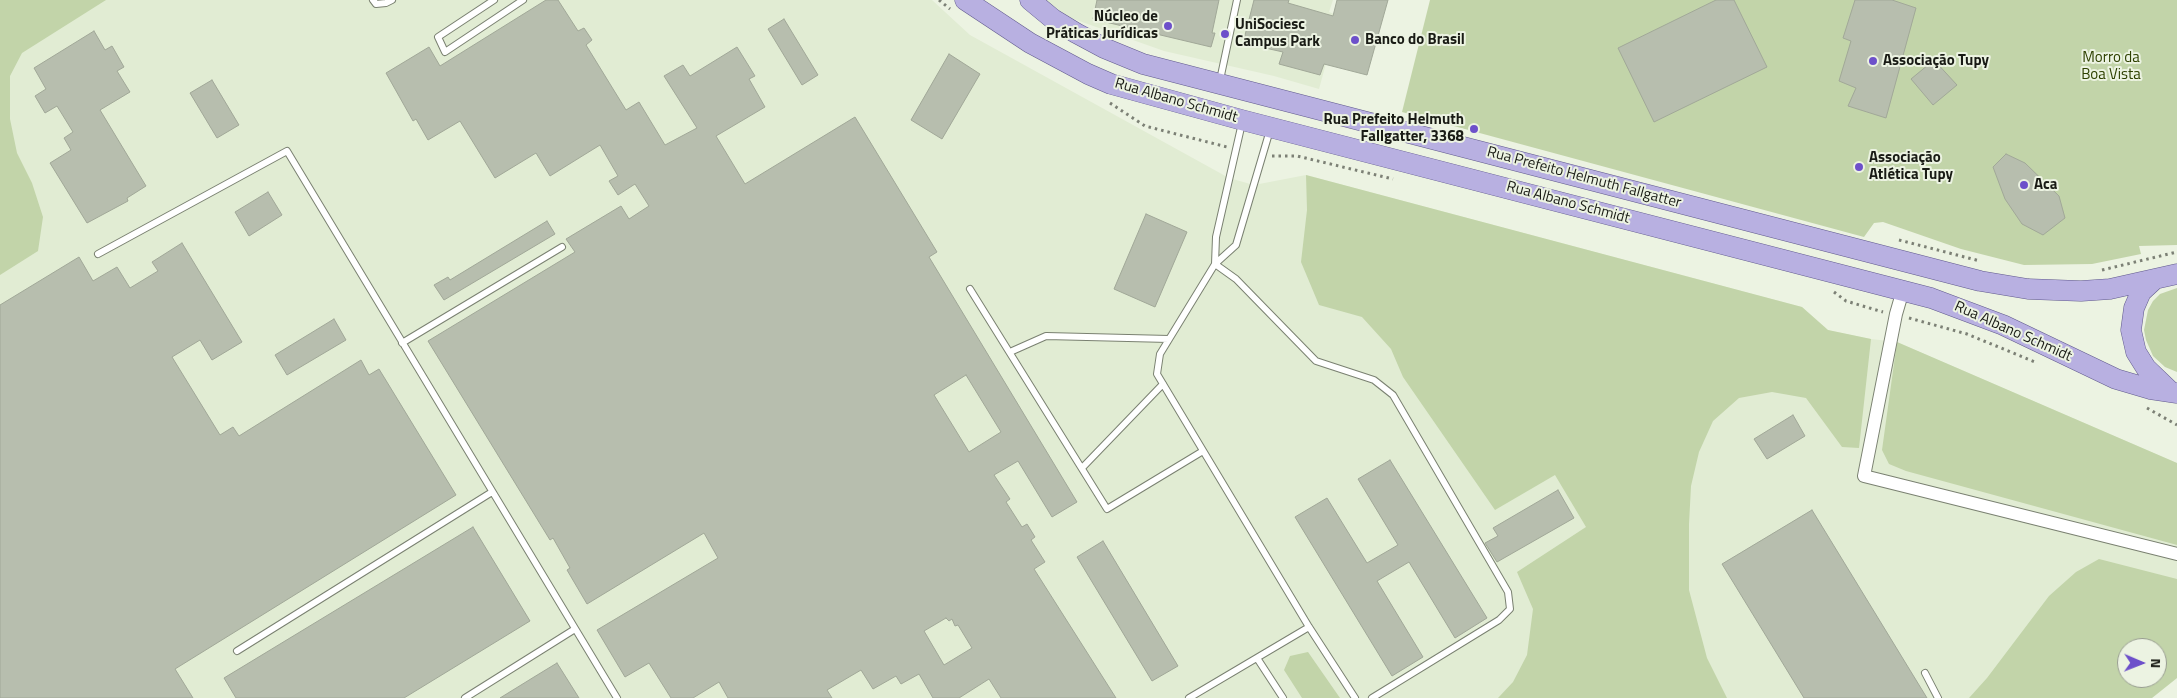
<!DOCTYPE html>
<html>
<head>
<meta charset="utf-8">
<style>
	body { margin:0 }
	#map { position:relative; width:2177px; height:698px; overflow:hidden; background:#ecf3e2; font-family:"Titillium Web",sans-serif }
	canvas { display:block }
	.north { position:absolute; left:2117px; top:638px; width:50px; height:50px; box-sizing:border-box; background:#ecf3e2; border:1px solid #989d90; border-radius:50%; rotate:91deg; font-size:14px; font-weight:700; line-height:20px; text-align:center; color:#191b15 }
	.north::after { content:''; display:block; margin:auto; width:18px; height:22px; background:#6d50ca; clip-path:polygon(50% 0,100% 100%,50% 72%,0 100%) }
</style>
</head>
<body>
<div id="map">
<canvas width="2177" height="698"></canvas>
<div class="north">N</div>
</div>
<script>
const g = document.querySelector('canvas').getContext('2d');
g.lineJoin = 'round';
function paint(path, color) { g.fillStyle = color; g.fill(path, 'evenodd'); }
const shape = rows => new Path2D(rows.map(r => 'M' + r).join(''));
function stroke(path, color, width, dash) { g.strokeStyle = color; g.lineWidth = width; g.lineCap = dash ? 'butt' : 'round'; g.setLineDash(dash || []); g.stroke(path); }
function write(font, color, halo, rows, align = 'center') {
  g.font = font + ' "Titillium Web",sans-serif'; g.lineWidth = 4; g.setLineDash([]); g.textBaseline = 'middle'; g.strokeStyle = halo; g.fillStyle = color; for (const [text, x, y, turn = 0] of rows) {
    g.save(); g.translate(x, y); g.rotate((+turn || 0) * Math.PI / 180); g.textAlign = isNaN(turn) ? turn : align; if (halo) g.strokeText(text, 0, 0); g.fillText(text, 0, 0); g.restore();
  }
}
paint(shape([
	[0,0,932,0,970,35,1229,178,1254,185,1306,175,1802,307,1828,330,1871,339,1897,342,2177,463,2177,678,2152,698,0,698],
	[2127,648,2157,648,2157,678,2127,678],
	[1045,0,1333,0,1329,12,1339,16,1319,89,1274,76,1164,51,1068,17]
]), '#e1ecd3');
paint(shape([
	[0,0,106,0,22,53,10,76,10,119,17,153,32,183,43,217,38,251,0,275],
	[1430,0,2177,0,2177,245,2139,246,2141,254,2092,264,2024,265,1961,249,1883,222,1874,223,1864,237,1402,112],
	[1306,175,1802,307,1828,330,1871,339,1859,448,1842,447,1806,398,1772,392,1739,398,1713,421,1699,452,1691,486,1689,524,1689,590,1707,658,1727,698,1498,698,1513,682,1527,655,1533,609,1517,572,1586,527,1555,475,1495,510,1403,377,1391,349,1362,317,1319,305,1301,262,1307,210],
	[2177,288,2177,372,2165,367,2153,356,2146,340,2144,330,2148,310,2153,301,2160,294],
	[1897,342,2177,463,2177,545,1906,471,1889,464,1882,450],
	[2099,559,2177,579,2177,678,2152,698,1969,698,1987,678,2049,596,2076,572],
	[2127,648,2157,648,2157,678,2127,678],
	[1308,652,1340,698,1302,698,1284,670,1290,656]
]), '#c2d4a9');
const building = shape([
	[546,0,558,0,578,31,584,28,592,40,586,45,626,110,639,102,665,145,697,128,664,76,683,65,690,76,737,47,755,76,749,79,765,107,716,136,745,184,855,117,937,252,929,257,1077,502,1052,517,1018,461,994,475,1010,499,1006,502,1022,527,1027,524,1035,537,1031,540,1045,562,1034,569,1116,698,1001,698,989,679,959,698,933,698,919,674,901,684,896,676,873,689,861,670,827,690,832,698,728,698,719,682,693,698,671,698,649,663,625,677,597,630,718,558,704,533,587,604,567,570,570,568,553,538,550,540,428,341,575,252,566,239,621,206,629,219,649,206,635,184,618,195,609,181,618,176,600,145,550,176,536,153,495,178,460,121,428,140,416,119,413,121,386,73,429,47,440,66,546,0],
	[966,375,1001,432,969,452,934,395,966,375],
	[946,618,949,621,952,619,955,626,958,625,972,648,944,665,924,631,946,618],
	[1097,0,1219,0,1212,33,1215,33,1211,47,1093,19,1097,0],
	[1254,0,1289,0,1288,3,1333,16,1337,0,1388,0,1367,75,1324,64,1320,75,1279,64,1283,52,1243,43,1254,0],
	[1716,0,1734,0,1767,67,1654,122,1618,48,1716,0],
	[1855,0,1892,0,1916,8,1886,118,1848,106,1856,88,1839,81,1851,41,1843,38,1855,0],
	[784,19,818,75,802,85,768,29,784,19],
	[94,31,105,50,112,46,124,67,117,71,130,92,100,110,146,186,127,198,128,201,87,223,50,163,71,150,64,138,73,132,57,106,45,113,35,96,46,89,34,68,94,31],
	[949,54,980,74,942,139,911,120,949,54],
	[1934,60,1957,85,1933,105,1911,79,1934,60],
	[212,80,239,125,217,138,190,93,212,80],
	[2006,154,2025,163,2059,196,2065,218,2043,235,2022,224,2005,199,1993,167,2006,154],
	[268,192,282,215,249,236,235,212,268,192],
	[1146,214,1187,232,1155,307,1114,289,1146,214],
	[547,221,555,234,444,300,434,285,448,277,450,280,547,221],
	[182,243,242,342,212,360,200,340,172,357,220,435,233,427,239,436,361,360,369,375,379,369,456,495,175,669,193,698,0,698,0,305,79,257,93,281,117,267,130,288,158,271,152,262,182,243],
	[334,319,346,340,287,375,275,355,334,319],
	[1793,415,1805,436,1767,459,1754,439,1793,415],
	[1390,460,1487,618,1455,638,1409,562,1377,581,1423,657,1392,676,1295,517,1327,498,1367,563,1398,545,1358,479,1390,460],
	[1558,490,1574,518,1497,562,1485,543,1498,536,1493,528,1558,490],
	[1812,510,1927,698,1804,698,1722,564,1812,510],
	[473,527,530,621,404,698,236,698,224,678,473,527],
	[1103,541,1178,666,1152,681,1077,557,1103,541],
	[557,663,579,698,500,698,534,677,557,663]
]);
paint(building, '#b7beae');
stroke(building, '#a1a898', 1);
const service = shape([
	[373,0,376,4,386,3,392,0],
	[494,0,438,37,445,52,523,0],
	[1220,80,1237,0],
	[1270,130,1236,245,1215,264,1160,354,1157,374,1309,627,1355,698],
	[98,254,287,151,617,698],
	[1215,264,1236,279,1316,361,1374,380,1393,395,1508,592,1510,609,1499,620,1372,698],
	[1215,264,1216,237,1242,123],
	[970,289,1107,509,1203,451],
	[402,343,562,247],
	[1010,352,1046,336,1169,339],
	[1082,468,1163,384],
	[237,651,492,492],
	[1257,658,1283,698],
	[1925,673,1938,698],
	[465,698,575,629],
	[1189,698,1309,627]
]);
const minor = shape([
	[1903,290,1896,314,1864,476,2177,554]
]);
const primary = shape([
	[965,0,1030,43,1088,74,1111,84,1242,120,1931,298,2003,325,2116,379,2150,389,2177,393],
	[1030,0,1053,19,1076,33,1104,48,1143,64,1980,281,2028,289,2081,291,2110,289,2177,274],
	[2155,279,2141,292,2134,308,2131,330,2136,352,2146,368,2171,392]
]);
stroke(service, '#7a8171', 8);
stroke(minor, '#7a8171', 14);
stroke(primary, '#615a8d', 21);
stroke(shape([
	[939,0,950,9],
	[1110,103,1145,126,1227,147],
	[1272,156,1297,156,1393,179],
	[1899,240,1980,261],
	[2102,270,2177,252],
	[1834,292,1846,301,1883,312],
	[1909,318,1967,334,2035,362],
	[2147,408,2177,425]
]), '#7c8075', 3, [2.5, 4]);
stroke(service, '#fff', 6);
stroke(minor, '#fff', 12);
stroke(primary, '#b8b0e1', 20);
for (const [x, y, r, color] of [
	[1168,26,5,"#6d50ca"],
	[1225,34,5,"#6d50ca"],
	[1355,40,5,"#6d50ca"],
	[1873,61,5,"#6d50ca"],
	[1474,129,5,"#6d50ca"],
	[1859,167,5,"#6d50ca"],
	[2024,185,5,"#6d50ca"]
]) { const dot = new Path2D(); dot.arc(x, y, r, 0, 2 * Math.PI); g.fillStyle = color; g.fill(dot); stroke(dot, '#ecf3e2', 2); }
write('bold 15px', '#191b15', '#ecf3e2', [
	["Núcleo de",1158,17,"right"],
	["Práticas Jurídicas",1158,34,"right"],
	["UniSociesc",1235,25],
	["Campus Park",1235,42],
	["Banco do Brasil",1365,40],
	["Associação Tupy",1883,61],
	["Rua Prefeito Helmuth",1464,120,"right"],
	["Fallgatter, 3368",1464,137,"right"],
	["Associação",1869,158],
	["Atlética Tupy",1869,175],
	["Aca",2034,185]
], 'left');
write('15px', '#2e4100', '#ecf3e2', [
	["Morro da",2111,58],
	["Boa Vista",2111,75]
]);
write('15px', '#191b15', '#ecf3e2', [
	["Rua Albano Schmidt",1176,101,16],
	["Rua Prefeito Helmuth Fallgatter",1584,178,15],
	["Rua Albano Schmidt",1568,203,15],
	["Rua Albano Schmidt",2013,332,24]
]);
</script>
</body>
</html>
